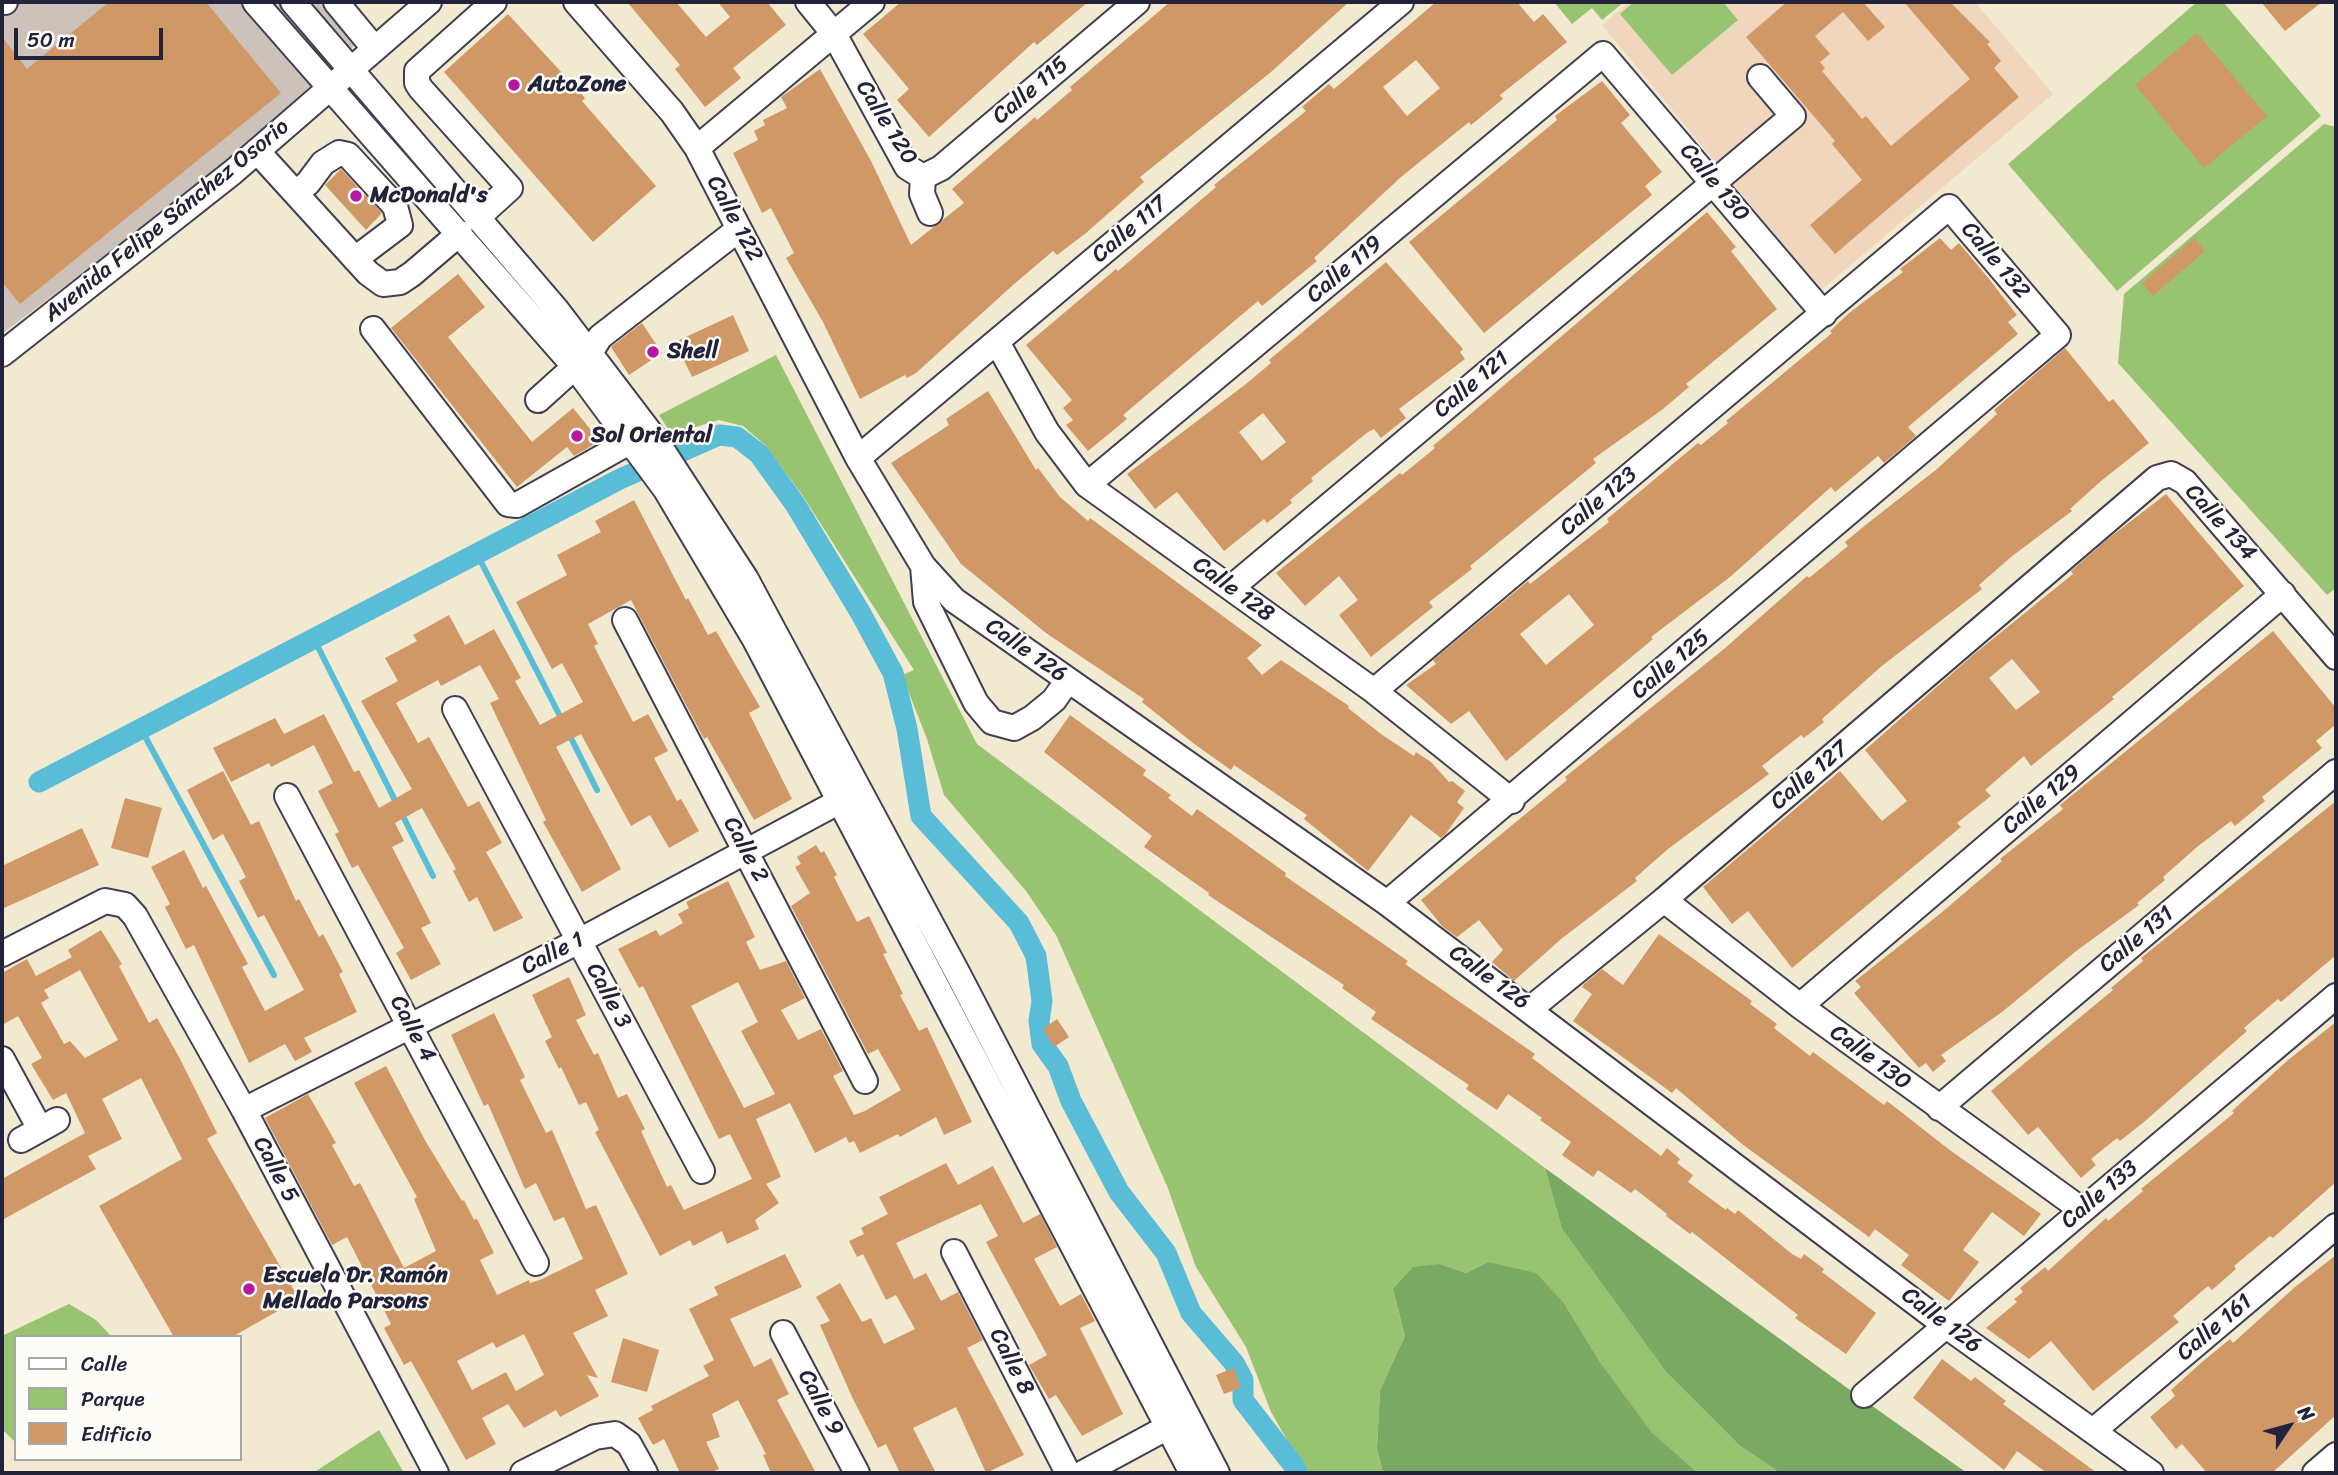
<!DOCTYPE html>
<html>
<head>
<meta charset="utf-8">
<style>
	body { margin:0 }
	#map { position:relative; width:2338px; height:1475px; overflow:hidden; background:#f2e9d1; font-family:Sriracha,sans-serif }
	canvas { display:block }
	.frame { position:absolute; inset:0; border:4px solid #22223b; pointer-events:none }
	.legend { position:absolute; left:14px; top:1335px; width:228px; height:126px; box-sizing:border-box; background:#fdfcf7; border:2px solid #a5a5ac; margin:0; padding:9px 12px; list-style:none; font-size:21px; color:#22223b }
	.legend li { display:flex; align-items:center; gap:14px; height:35px }
	.legend b { width:35px; border:2px solid #a5a5ac }
	.north { position:absolute; left:2254px; top:1391px; width:70px; height:70px; -webkit-text-stroke:5px #fdfcf7; paint-order:stroke; rotate:54deg; font-size:19px; font-weight:700; line-height:28px; text-align:center; color:#22223b }
	.north::after { content:''; display:block; margin:auto; width:24px; height:32px; background:#22223b; clip-path:polygon(50% 0,100% 100%,50% 72%,0 100%) }
	.scale { position:absolute; left:14px; top:28px; width:149px; height:32px; box-sizing:border-box; border:4px solid #22223b; border-top:0; padding-left:9px; font-size:21px; line-height:24px; white-space:nowrap; color:#22223b; -webkit-text-stroke:5px #fdfcf7; paint-order:stroke }
</style>
</head>
<body>
<div id="map">
<canvas width="2338" height="1475"></canvas>
<div class="frame"></div>
<ul class="legend">
<li><b style="height:9px;background:#fff"></b>Calle</li>
<li><b style="height:19px;background:#98c371"></b>Parque</li>
<li><b style="height:19px;background:#d09867"></b>Edificio</li>
</ul>
<div class="north">N</div>
<div class="scale">50 m</div>
</div>
<script>
const g = document.querySelector('canvas').getContext('2d');
g.lineJoin = 'round';
function paint(path, color) { g.fillStyle = color; g.fill(path, 'evenodd'); }
const shape = rows => new Path2D(rows.map(r => 'M' + r).join(''));
function stroke(path, color, width, dash) { g.strokeStyle = color; g.lineWidth = width; g.lineCap = dash ? 'butt' : 'round'; g.setLineDash(dash || []); g.stroke(path); }
function write(font, color, halo, rows, align = 'center') {
  g.font = font + ' Sriracha,sans-serif'; g.lineWidth = 5; g.setLineDash([]); g.textBaseline = 'middle'; g.strokeStyle = halo; g.fillStyle = color; for (const [text, x, y, turn = 0] of rows) {
    g.save(); g.translate(x, y); g.rotate((+turn || 0) * Math.PI / 180); g.textAlign = isNaN(turn) ? turn : align; if (halo) g.strokeText(text, 0, 0); g.fillText(text, 0, 0); g.restore();
  }
}
paint(shape([
	[1630,2,1975,2,2053,94,1821,290,1602,25]
]), '#efd6bc');
paint(shape([
	[2,2,352,2,374,28,224,164,2,334]
]), '#cdc2b9');
paint(shape([
	[1554,2,1624,2,1602,20,1592,8,1572,24],
	[1634,2,1723,2,1738,20,1672,75,1620,14],
	[2197,2,2223,2,2321,116,2117,291,2008,164],
	[2324,124,2336,127,2336,588,2327,595,2118,363,2124,294],
	[776,355,977,744,1545,1168,1562,1229,1666,1372,1739,1445,1780,1473,1698,1473,1652,1434,1600,1362,1564,1303,1488,1262,1466,1273,1440,1264,1393,1289,1405,1336,1380,1390,1377,1448,1383,1473,1306,1473,1271,1412,1246,1347,1196,1267,1167,1186,1056,935,1026,891,944,795,927,739,902,675,914,670,803,496,765,445,743,426,719,420,689,429,674,438,659,415],
	[69,1304,96,1320,112,1337,16,1337,16,1443,2,1429,2,1336],
	[379,1430,404,1473,313,1473]
]), '#98c371');
paint(shape([
	[1545,1168,1861,1398,1967,1473,1780,1473,1739,1445,1666,1372,1562,1229],
	[1488,1262,1536,1273,1564,1303,1600,1362,1652,1433,1698,1473,1383,1473,1377,1448,1380,1390,1405,1336,1393,1289,1413,1267,1440,1264,1466,1273]
]), '#7aa963');
stroke(shape([
	[477,554,563,722],
	[314,639,433,876],
	[141,729,274,975],
	[568,732,597,790]
]), '#59bdd7', 6);
stroke(shape([
	[39,782,620,479,719,435,737,437,759,454,795,504,860,612,893,673,907,729,921,816,1019,923,1036,956,1042,1001,1039,1021,1042,1044,1058,1066,1071,1101,1119,1192,1166,1253,1191,1313,1234,1363,1243,1380,1243,1400,1294,1466,1297,1473]
]), '#59bdd7', 21);
paint(shape([
	[109,2,206,2,281,93,20,304,2,282,2,37,27,69],
	[627,2,676,2,706,37,730,17,718,2,767,2,786,25,733,68,741,78,705,107,675,69,680,65],
	[901,2,1088,2,1037,45,1034,42,929,137,897,100,909,89,863,34],
	[1170,2,1349,2,1271,72,1140,177,1144,182,1086,233,1057,255,1053,251,1013,285,916,373,907,378,905,375,860,399,823,322,786,258,794,253,771,208,762,213,733,153,758,140,754,131,765,125,763,120,787,108,781,97,820,69,871,161,911,245,964,203,952,189,1035,117,1037,120,1072,90,1070,87],
	[1436,2,1517,2,1534,22,1543,14,1567,42,1500,95,1503,99,1471,125,1469,122,1401,177,1314,258,1317,261,1262,306,1258,301,1123,415,1127,419,1088,451,1066,425,1073,420,1063,408,1072,400,1026,345,1116,269,1118,271,1216,187,1214,185,1306,111,1302,107,1329,84,1334,89],
	[1416,60,1440,88,1407,116,1383,87],
	[1787,2,1863,2,1885,27,1868,41,1843,12,1815,36,1830,54,1820,62,1825,68,1822,71,1862,119,1866,116,1891,146,1970,79,1904,2,1950,2,1990,42,1987,44,2001,61,1994,68,2019,97,1835,254,1810,225,1862,180,1832,144,1835,141,1746,37],
	[2261,2,2322,2,2285,31],
	[508,14,585,98,582,101,656,186,593,242,444,72],
	[2197,33,2267,116,2204,168,2135,85],
	[1602,81,1630,115,1621,123,1662,172,1645,186,1652,195,1484,333,1409,242,1557,120,1555,116],
	[341,169,382,213,366,230,325,185],
	[1707,212,1736,247,1731,251,1777,309,1686,384,1689,387,1663,409,1593,459,1596,463,1470,566,1472,569,1429,602,1433,607,1371,657,1339,615,1358,600,1339,576,1305,606,1276,573,1400,473,1402,475,1435,448,1433,446],
	[1940,238,1951,250,1959,243,1989,279,2017,315,2008,322,2018,334,1908,427,1916,436,1884,463,1878,456,1835,492,1831,487,1730,577,1651,637,1653,639,1506,761,1469,711,1451,724,1406,685,1436,664,1433,660,1528,581,1530,584,1609,522,1607,519,1698,443,1701,445,1728,423,1726,421,1832,333,1830,331,1849,313,1903,272,1900,269],
	[1569,594,1594,625,1546,665,1520,634],
	[2194,238,2205,251,2153,296,2142,283],
	[1386,262,1463,349,1460,352,1465,359,1399,409,1406,418,1381,438,1374,429,1368,432,1311,478,1313,481,1290,500,1292,503,1267,523,1264,519,1224,551,1177,492,1155,509,1127,474,1246,384,1271,363,1269,360],
	[1263,413,1286,442,1262,461,1239,432],
	[458,274,485,307,448,337,532,442,573,408,600,441,574,456,567,447,517,487,391,328],
	[733,315,749,351,692,377,675,342],
	[642,323,662,353,629,375,611,347],
	[2065,348,2109,402,2113,399,2149,443,2101,481,2070,509,2072,511,2011,557,1979,585,1982,589,1883,665,1822,719,1824,722,1804,738,1801,735,1762,766,1769,774,1668,849,1635,878,1637,881,1561,939,1514,981,1492,962,1503,950,1479,920,1457,937,1442,926,1421,900,1567,780,1565,777,1724,649,1807,576,1809,578,1848,546,1845,542,1868,523,1937,469,1997,414,1994,410],
	[988,391,1036,470,1038,468,1060,497,1088,521,1090,518,1262,645,1247,658,1262,675,1281,660,1349,706,1348,708,1381,734,1414,756,1416,752,1431,762,1449,782,1452,781,1465,791,1457,802,1464,808,1445,835,1441,838,1411,815,1368,871,1304,819,1307,815,1234,765,1231,770,1193,743,1142,702,1144,699,1046,633,961,564,891,463,949,425,946,419],
	[2166,494,2244,586,2112,697,2114,699,2031,766,2024,756,1985,790,1991,796,1957,823,1961,827,1792,968,1748,911,1732,924,1703,887,1840,771,1882,821,1907,801,1865,750,1973,655,2073,574,2071,571,2109,538],
	[2012,659,2040,692,2016,710,1989,678],
	[634,500,686,600,688,598,708,635,716,631,760,707,749,713,792,799,754,820,707,737,704,739,631,600,588,624,598,644,594,646,633,722,648,714,651,719,668,751,654,758,677,801,681,799,699,831,669,848,650,815,631,826,581,734,556,747,621,869,582,892,543,822,546,820,490,703,499,699,480,665,441,686,438,680,396,703,418,743,429,737,468,807,479,801,502,843,486,852,523,918,494,932,477,897,469,902,453,871,456,869,422,808,395,823,404,841,392,847,431,923,421,928,441,964,411,980,396,953,404,948,358,865,352,868,335,834,339,832,318,791,333,783,314,745,271,767,269,763,231,782,213,748,275,718,284,734,324,714,354,772,359,770,379,808,412,789,361,701,398,681,385,658,417,641,413,635,449,615,465,645,494,629,521,678,515,681,540,725,583,702,562,663,552,669,516,602,567,575,557,555,601,532,595,521],
	[2273,631,2336,708,2336,724,2316,741,2322,748,2262,797,2265,801,2235,826,2231,821,2197,847,2163,877,2165,880,2137,903,2139,905,2075,952,2002,1012,1941,1055,1946,1061,1933,1072,1926,1063,1919,1068,1854,993,1861,987,1855,981,1941,913,2002,861,2000,859,2063,809,2060,805],
	[1070,715,1146,770,1143,775,1171,795,1168,798,1192,816,1197,809,1286,873,1285,876,1408,961,1405,964,1535,1054,1532,1058,1661,1156,1667,1148,1680,1159,1677,1163,1693,1175,1688,1182,1726,1210,1727,1208,1735,1214,1738,1210,1792,1254,1801,1259,1804,1254,1824,1269,1822,1272,1876,1313,1846,1354,1795,1318,1798,1315,1692,1232,1690,1234,1666,1216,1667,1214,1635,1189,1631,1193,1598,1170,1593,1177,1562,1155,1571,1142,1540,1120,1542,1118,1508,1094,1497,1110,1466,1089,1469,1085,1371,1019,1376,1012,1342,988,1344,985,1208,895,1209,893,1144,847,1152,836,1044,752],
	[223,771,251,825,259,821,296,901,299,899,319,937,323,934,343,972,339,974,357,1012,304,1038,312,1052,295,1061,285,1044,249,1063,194,945,186,949,165,907,170,904,151,867,184,850,203,888,206,886,248,964,242,967,265,1011,304,990,264,915,258,918,239,881,246,877,223,834,213,840,187,790],
	[125,798,162,808,148,858,111,848],
	[2336,801,2336,955,2281,1002,2278,999,2244,1028,2247,1031,2144,1122,2120,1141,2117,1138,2091,1159,2096,1165,2081,1178,2038,1127,2028,1135,1991,1091,2113,990,2111,988,2143,961,2141,958],
	[82,828,99,865,2,909,2,866],
	[816,845,821,853,824,851,837,875,834,877,857,922,869,916,887,953,883,954,903,994,900,995,919,1031,927,1027,972,1122,944,1135,936,1117,900,1137,898,1134,860,1153,854,1141,849,1143,846,1137,815,1153,790,1103,756,1119,781,1177,766,1184,779,1203,755,1220,759,1229,727,1244,722,1231,693,1246,690,1240,660,1256,595,1132,599,1130,586,1102,579,1105,561,1067,559,1069,545,1041,552,1037,532,995,569,977,586,1015,576,1020,594,1055,598,1053,618,1098,627,1094,645,1129,641,1131,667,1187,671,1185,684,1210,752,1179,730,1134,719,1139,643,986,639,988,618,949,656,930,660,936,683,923,678,914,689,908,686,902,728,881,755,937,746,942,760,970,786,961,805,998,781,1010,798,1040,821,1029,843,1071,833,1076,854,1115,865,1111,901,1090,878,1049,868,1054,791,906,810,893,795,867,801,864,797,857],
	[738,982,758,1022,741,1031,775,1094,744,1108,691,1006],
	[101,930,122,964,119,966,149,1023,157,1018,179,1057,217,1133,207,1139,299,1299,232,1337,174,1337,99,1206,182,1159,141,1078,102,1099,122,1139,88,1156,96,1169,2,1220,2,1179,85,1133,66,1093,53,1100,31,1064,42,1058,18,1016,2,1025,2,973,27,959,36,976,72,957,68,950],
	[80,970,118,1040,85,1058,70,1041,64,1044,41,1003,49,998,44,990],
	[1659,934,1752,1001,1750,1004,1777,1024,1774,1028,1810,1056,1813,1052,1884,1105,1887,1101,1951,1151,2041,1214,2024,1236,1992,1212,1963,1250,1979,1262,1949,1301,1901,1265,1909,1255,1875,1229,1869,1237,1742,1144,1676,1088,1672,1093,1573,1021,1592,994,1582,987,1584,984,1602,969,1623,985],
	[494,1013,525,1077,520,1080,546,1133,552,1130,586,1209,596,1205,628,1274,595,1290,608,1316,573,1333,598,1378,587,1375,599,1396,560,1417,556,1410,524,1428,508,1404,482,1418,496,1444,466,1460,411,1361,404,1365,384,1328,391,1324,347,1237,332,1245,265,1118,308,1094,336,1143,332,1145,354,1186,360,1183,404,1268,436,1251,414,1199,417,1197,354,1083,386,1066,426,1142,462,1201,464,1200,474,1220,477,1219,494,1253,480,1260,497,1295,529,1280,530,1283,542,1279,583,1259,564,1217,554,1221,536,1183,525,1189,488,1104,484,1106,451,1035],
	[524,1334,544,1375,516,1391,506,1372,472,1390,457,1361,493,1342,496,1348],
	[1057,1019,1069,1037,1054,1047,1043,1029],
	[2336,1022,2336,1182,2273,1238,2270,1236,2234,1266,2236,1269,2212,1290,2208,1286,2173,1316,2179,1322,2093,1391,2051,1341,2029,1359,1986,1328,2017,1302,2014,1299,2023,1292,2020,1288,2045,1267,2048,1271,2106,1218,2108,1221,2143,1191,2141,1189,2234,1113,2232,1111,2288,1060],
	[946,1163,958,1185,993,1166,1023,1223,1040,1214,1057,1247,1034,1259,1060,1306,1081,1294,1095,1321,1080,1328,1123,1414,1082,1436,1056,1395,1049,1399,1029,1365,1047,1355,986,1242,998,1236,981,1204,896,1243,914,1279,926,1273,941,1301,958,1292,983,1340,967,1348,1024,1455,986,1473,956,1407,913,1428,936,1473,900,1473,886,1444,878,1448,853,1399,820,1325,830,1321,816,1297,840,1283,862,1322,871,1318,884,1344,915,1329,896,1295,886,1300,863,1254,857,1257,849,1241,864,1234,861,1228,888,1214,879,1197],
	[785,1254,802,1287,730,1319,754,1367,771,1358,789,1394,777,1400,816,1473,771,1473,763,1455,766,1454,738,1400,712,1414,720,1437,706,1442,719,1469,709,1473,680,1473,664,1439,653,1445,638,1418,653,1410,651,1406,709,1376,703,1366,714,1360,689,1309,718,1295,714,1287],
	[2336,1255,2336,1415,2272,1473,2207,1473,2182,1444,2176,1449,2150,1417,2175,1396,2171,1390,2202,1362,2230,1339,2233,1343,2295,1287],
	[623,1338,659,1350,647,1392,611,1382],
	[1942,1359,1971,1381,1975,1377,2006,1401,2003,1404,2097,1473,2047,1473,2017,1451,2004,1470,1913,1398],
	[1234,1368,1241,1388,1224,1394,1216,1375]
]), '#d09867');
const minor = shape([
	[2,2,5,2],
	[255,2,575,367,666,490,754,638,1192,1473],
	[293,2,556,309,655,439,746,579,957,972,1217,1473],
	[336,2,374,48],
	[576,2,672,112,697,148,858,458,923,566,954,600,1387,903,1945,1325,2151,1473],
	[808,2,834,34,907,167,923,177,922,194,930,213],
	[697,148,872,2],
	[257,151,368,273,383,284,400,282,412,274,460,233],
	[923,177,941,168,1137,2],
	[296,193,308,183,323,163,339,153,348,155,395,206,400,225,355,259],
	[477,218,510,188,421,89,417,83,417,71,494,2],
	[373,329,508,504,517,505,631,441],
	[997,342,1047,432,1087,485,1374,691,1512,801],
	[2,354,233,172,429,2],
	[538,400,590,353,600,337,739,229],
	[858,458,1401,2],
	[1087,485,1603,54,1824,314],
	[923,566,926,602,976,703,992,722,1014,728,1032,718,1054,700,1068,680],
	[1231,588,1793,116,1760,77],
	[625,620,865,1081],
	[1374,691,1949,207,2058,335,1387,903],
	[455,709,702,1171],
	[287,796,536,1263],
	[1664,900,1800,1006,2082,1210],
	[2,954,105,901,125,905,135,916,244,1110,436,1473],
	[1800,1006,2283,594],
	[1530,1009,1664,900,2157,478,2171,474,2185,482,2336,657],
	[2,1059,40,1129],
	[1939,1108,2336,772],
	[244,1110,579,941,855,793],
	[21,1140,57,1120],
	[954,1252,1068,1473],
	[783,1333,857,1473],
	[1864,1395,2336,996],
	[2093,1431,2336,1226],
	[523,1473,595,1437,615,1434,629,1444,645,1473],
	[1083,1473,1181,1420],
	[2315,1473,2336,1455]
]);
stroke(minor, '#414052', 28);
stroke(minor, '#fff', 24);
for (const [x, y, r, color] of [
	[514,85,7,"#b5179e"],
	[356,196,7,"#b5179e"],
	[653,352,7,"#b5179e"],
	[577,436,7,"#b5179e"],
	[249,1289,7,"#b5179e"]
]) { const dot = new Path2D(); dot.arc(x, y, r, 0, 2 * Math.PI); g.fillStyle = color; g.fill(dot); stroke(dot, '#fdfcf7', 2.5); }
write('bold 23px', '#22223b', '#fdfcf7', [
	["AutoZone",528,85],
	["McDonald's",370,196],
	["Shell",667,352],
	["Sol Oriental",591,436],
	["Escuela Dr. Ramón",263,1276],
	["Mellado Parsons",263,1302]
], 'left');
write('23px', '#22223b', '#fdfcf7', [
	["Calle 115",1031,91,-40],
	["Calle 120",886,123,58],
	["Calle 130",1714,183,50],
	["Calle 122",734,219,62],
	["Avenida Felipe Sánchez Osorio",167,221,-39],
	["Calle 117",1130,230,-40],
	["Calle 132",1995,261,50],
	["Calle 119",1345,270,-40],
	["Calle 121",1472,385,-40],
	["Calle 123",1599,502,-40],
	["Calle 134",2220,523,48],
	["Calle 128",1233,590,36],
	["Calle 126",1026,651,35],
	["Calle 125",1671,665,-40],
	["Calle 127",1810,776,-40],
	["Calle 129",2042,800,-40],
	["Calle 2",745,850,62],
	["Calle 131",2137,940,-40],
	["Calle 1",553,954,-27],
	["Calle 126",1489,978,36],
	["Calle 3",608,996,62],
	["Calle 4",412,1029,62],
	["Calle 130",1870,1058,36],
	["Calle 5",275,1170,62],
	["Calle 133",2100,1195,-40],
	["Calle 126",1941,1321,37],
	["Calle 161",2215,1328,-40],
	["Calle 8",1011,1362,63],
	["Calle 9",820,1403,62]
]);
</script>
</body>
</html>
